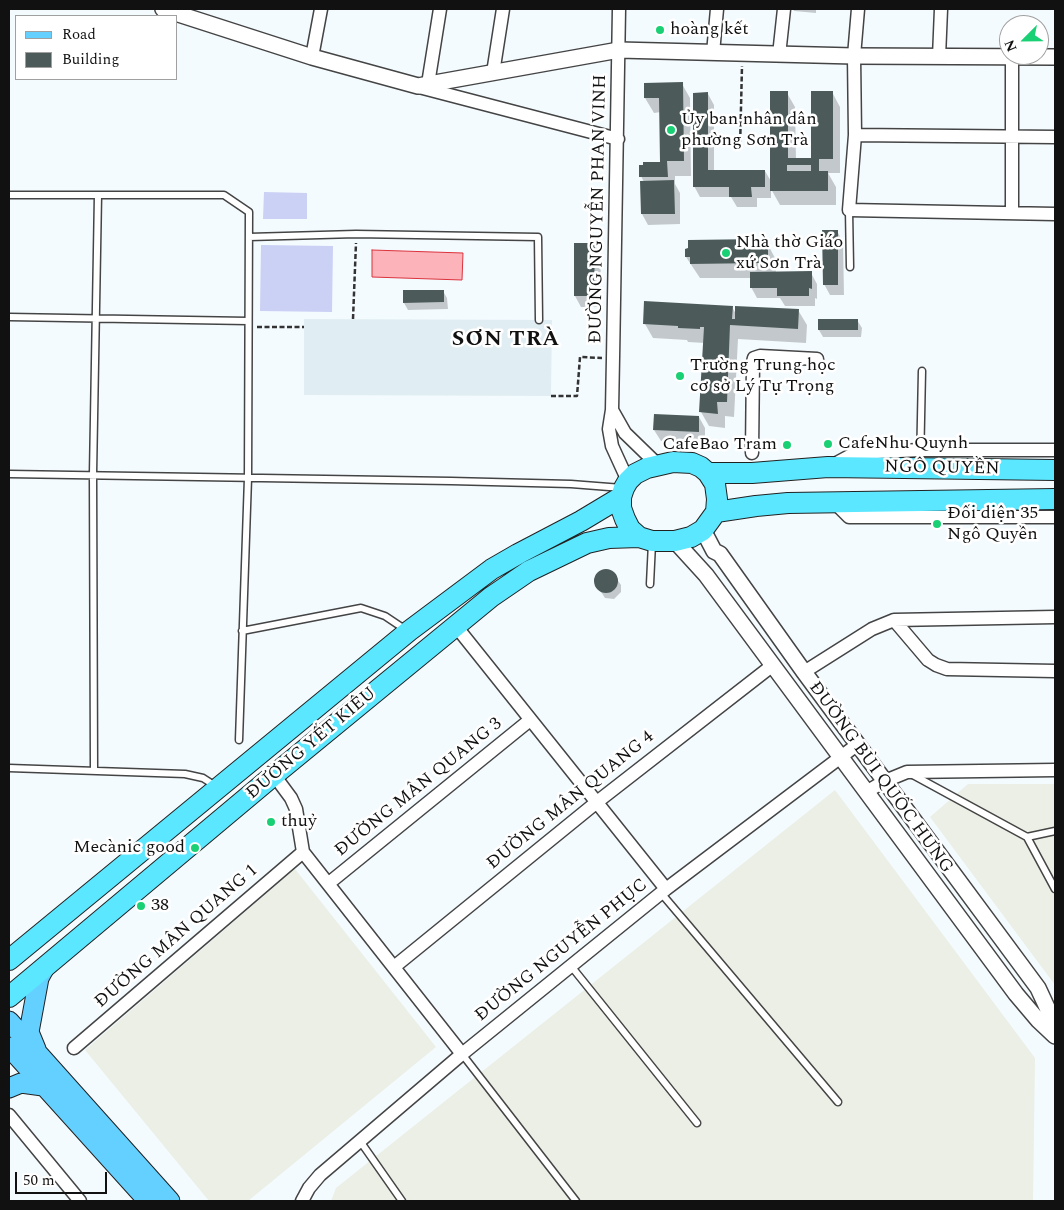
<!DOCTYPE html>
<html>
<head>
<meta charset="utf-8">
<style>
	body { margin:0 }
	#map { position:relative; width:1064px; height:1210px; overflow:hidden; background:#f4fbff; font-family:Spectral,serif }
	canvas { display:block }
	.frame { position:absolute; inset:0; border:10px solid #111; pointer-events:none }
	.legend { position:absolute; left:15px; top:15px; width:162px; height:65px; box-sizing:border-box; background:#fff; border:1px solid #a0a0a0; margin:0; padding:6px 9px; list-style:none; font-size:15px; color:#111 }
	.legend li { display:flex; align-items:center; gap:10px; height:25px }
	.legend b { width:25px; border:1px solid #a0a0a0 }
	.north { position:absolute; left:999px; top:15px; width:50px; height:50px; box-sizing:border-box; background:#fff; border:1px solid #a0a0a0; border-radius:50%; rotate:247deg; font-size:14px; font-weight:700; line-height:20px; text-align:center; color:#111 }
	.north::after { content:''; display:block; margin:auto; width:18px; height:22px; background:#19d074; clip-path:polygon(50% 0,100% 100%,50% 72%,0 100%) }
	.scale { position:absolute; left:15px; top:1172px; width:92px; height:22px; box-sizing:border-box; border:2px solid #111; border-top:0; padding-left:6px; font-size:15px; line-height:18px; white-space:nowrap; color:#111; -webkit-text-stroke:4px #fff; paint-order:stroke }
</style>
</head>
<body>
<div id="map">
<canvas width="1064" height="1210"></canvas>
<div class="frame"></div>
<ul class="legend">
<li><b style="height:6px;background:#64d0ff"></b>Road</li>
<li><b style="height:14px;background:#4c5b5a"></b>Building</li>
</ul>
<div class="north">N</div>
<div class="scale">50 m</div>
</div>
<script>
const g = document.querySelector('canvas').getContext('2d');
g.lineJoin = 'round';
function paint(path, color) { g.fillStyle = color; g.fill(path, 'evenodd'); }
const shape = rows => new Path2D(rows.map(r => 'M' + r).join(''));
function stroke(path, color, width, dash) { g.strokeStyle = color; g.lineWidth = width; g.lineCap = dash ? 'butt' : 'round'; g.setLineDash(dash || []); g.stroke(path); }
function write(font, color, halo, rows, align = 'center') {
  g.font = font + ' Spectral,serif'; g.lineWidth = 5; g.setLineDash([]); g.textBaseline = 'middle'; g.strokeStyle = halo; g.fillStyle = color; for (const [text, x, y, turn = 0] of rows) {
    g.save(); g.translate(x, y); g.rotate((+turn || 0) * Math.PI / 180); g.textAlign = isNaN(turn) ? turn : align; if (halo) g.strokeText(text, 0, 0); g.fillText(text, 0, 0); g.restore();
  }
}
paint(shape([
	[968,784,1055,784,1055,985,930,817],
	[835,790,1035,1058,1033,1201,331,1201,336,1188],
	[295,869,436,1047,248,1201,209,1201,85,1050]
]), '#ebefe5');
paint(shape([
	[264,192,307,193,307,219,263,219],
	[261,245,333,246,332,312,260,311]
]), '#cbd0f5');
paint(shape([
	[304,319,552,320,551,396,304,395]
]), '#e0edf2');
const water = shape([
	[372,250,463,253,462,280,372,277,372,250]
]);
paint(water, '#fcb3b9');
stroke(water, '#db323c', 1);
paint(shape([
	[793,9,816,9,816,13,794,11],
	[682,84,690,98,691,176,675,176,675,184,680,193,680,224,648,225,642,214,644,182,641,176,661,163,661,112,654,113,645,98],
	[832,92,840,107,840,173,828,173,836,187,836,205,780,205,771,189,771,198,757,198,757,207,737,207,731,197,700,197,694,186,708,94,714,105,714,172,765,171,772,183,787,93,795,107,796,159,812,159],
	[837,231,843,242,844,295,830,295,824,284],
	[760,241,762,243,767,243,775,258,776,273,811,273,817,284,817,299,815,298,815,306,785,306,780,298,757,298,751,287,751,278,700,278,686,257],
	[595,244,601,255,600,307,581,307,575,296],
	[443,291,447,298,448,309,408,310,404,303],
	[732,307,736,314,798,310,807,325,806,343,738,339,734,417,725,416,725,428,709,426,701,412,705,343,688,342,687,340,653,338,645,324],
	[857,320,862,328,861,337,823,337,819,330],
	[699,417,705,428,705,442,661,441,654,430],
	[605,570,612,572,621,585,621,592,614,599,605,598,596,584,598,574]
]), '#0003');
paint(shape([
	[683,82,684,161,667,161,668,177,639,177,639,165,643,165,643,162,660,162,659,98,644,98,644,83],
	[770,91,788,91,788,158,811,158,811,91,833,91,833,159,819,159,819,171,828,171,828,191,770,191],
	[787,165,811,165,811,171,787,171],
	[708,92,708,170,765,170,765,187,751,187,752,197,729,197,729,187,693,187,693,93],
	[674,180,675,214,641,214,640,181],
	[822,230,838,230,838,285,823,285],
	[761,239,761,242,768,242,768,260,762,260,762,263,690,264,690,257,685,257,685,249,688,248,688,240],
	[574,243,595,243,594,296,574,296],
	[812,271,812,289,809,288,809,296,777,296,777,288,750,288,750,272],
	[403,290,444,290,444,302,403,303],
	[644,301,733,306,732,319,735,319,735,306,799,309,798,329,730,325,727,402,717,402,718,414,699,412,704,327,700,327,700,329,678,328,678,326,643,324],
	[818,319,858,319,858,330,818,330],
	[654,414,699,416,699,432,653,430],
	'594 581a12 12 0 1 1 24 0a12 12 0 1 1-24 0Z'
]), '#4c5b5a');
const service = shape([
	[9,195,224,195,249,212,248,478,239,740],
	[849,210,850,267],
	[249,237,356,234,538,237,539,320],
	[9,317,248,321],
	[920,466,922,371],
	[9,474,451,481,571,484,622,488],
	[650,584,652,543],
	[242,631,361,608,385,616,406,630],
	[9,768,185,774,203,778,217,787],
	[94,770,93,474,98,195],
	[913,775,1027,837,1055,831],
	[1027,837,1055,889],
	[661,893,838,1102],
	[571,966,697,1123],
	[462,1054,576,1201],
	[360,1141,402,1201]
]);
const minor = shape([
	[619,9,613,358,612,410,609,429,612,446,628,481],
	[858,9,854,56,855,135,849,210,1055,214],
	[713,53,717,9],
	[779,55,784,9],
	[312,57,321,9],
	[939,57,941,9],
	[493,73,503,9],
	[428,84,440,9],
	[419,87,618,139],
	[855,135,1055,137],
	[1012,213,1012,57],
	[612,410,625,433,658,465],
	[752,453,753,362,754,358,760,356,817,359],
	[831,466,855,453,921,450,1055,450],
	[834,502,849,517,1055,517],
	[894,620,928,660,936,665,947,669,1055,671],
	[455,625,666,889],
	[804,672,872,629,894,620,1055,617],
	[274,775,291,798,296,809,303,852,462,1054],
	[866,792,885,781,907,772,1055,770],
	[329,883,530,720],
	[394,967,597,802,773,665],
	[74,1048,303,852],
	[9,1115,80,1201],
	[302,1201,309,1188,320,1175,462,1054,666,889,858,744]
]);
const tertiary = shape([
	[163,9,312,57,418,86,619,50,854,56,1055,57],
	[703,530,714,551,720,554,804,672,1038,988,1051,1016,1055,1032],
	[675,541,706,575,1016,994,1038,1020,1055,1036]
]);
const primary = shape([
	[9,1021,170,1201],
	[9,1047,148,1201],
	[36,1049,29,1032,39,978,45,967],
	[9,1088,21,1083,43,1086]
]);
const trunk = shape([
	[673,462,692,463,701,467,708,473,715,484,717,499,716,512,703,530,691,537,675,541,652,541,639,537,630,529,625,519,621,508,621,497,624,488,628,481,635,474,647,468,673,462],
	[708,473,752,473,828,467,1055,470],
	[716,512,756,506,788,503,1055,499],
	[9,960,409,631,492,569,518,554,581,521,621,497],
	[9,997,274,775,491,597,529,571,587,543,609,538,639,537]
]);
stroke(service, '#444', 9);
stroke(minor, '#444', 15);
stroke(tertiary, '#444', 18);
stroke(primary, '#222', 21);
stroke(trunk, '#222', 22);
stroke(shape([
	[740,149,742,66],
	[353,319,356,243],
	[257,327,304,327],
	[551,396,577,396,580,357,602,358]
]), '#333', 2.5, [5, 2.5]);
stroke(service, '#fff', 6);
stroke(minor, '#fff', 12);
stroke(tertiary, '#fff', 15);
stroke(primary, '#64d0ff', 19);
stroke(trunk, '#5be7ff', 20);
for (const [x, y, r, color] of [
	[660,30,5,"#19d074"],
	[671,130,5,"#19d074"],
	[726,253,5,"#19d074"],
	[680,376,5,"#19d074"],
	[828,444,5,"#19d074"],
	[787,445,5,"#19d074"],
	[937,524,5,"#19d074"],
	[271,822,5,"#19d074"],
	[195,848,5,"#19d074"],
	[141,906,5,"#19d074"]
]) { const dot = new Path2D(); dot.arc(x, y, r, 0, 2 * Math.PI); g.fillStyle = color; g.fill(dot); stroke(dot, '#fff', 2); }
write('18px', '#111', '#fff', [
	["hoàng kết",670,30],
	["Ủy ban nhân dân",681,120],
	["phường Sơn Trà",681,141],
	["Nhà thờ Giáo",736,243],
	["xứ Sơn Trà",736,264],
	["Trường Trung học",690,366],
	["cơ sở Lý Tự Trọng",690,387],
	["CafeNhu Quynh",838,444],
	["CafeBao Tram",777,445,"right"],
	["Đối diện 35",947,514],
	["Ngô Quyền",947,535],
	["thuỷ",281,822],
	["Mecànic good",185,848,"right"],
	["38",151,906]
], 'left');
write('18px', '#111', '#fff', [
	["ĐƯỜNG NGUYỄN PHAN VINH",599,209,-89],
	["NGÔ QUYỀN",942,469,1],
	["ĐƯỜNG YẾT KIÊU",312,744,-40],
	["ĐƯỜNG BÙI QUỐC HƯNG",880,778,54],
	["ĐƯỜNG MÂN QUANG 3",419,788,-39],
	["ĐƯỜNG MÂN QUANG 4",571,801,-39],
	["ĐƯỜNG MÂN QUANG 1",177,937,-41],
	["ĐƯỜNG NGUYỄN PHỤC",562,951,-39]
]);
g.letterSpacing = '1px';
write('bold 22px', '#111', '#fff', [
	["SƠN TRÀ",506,341]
]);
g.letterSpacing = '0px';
</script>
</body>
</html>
